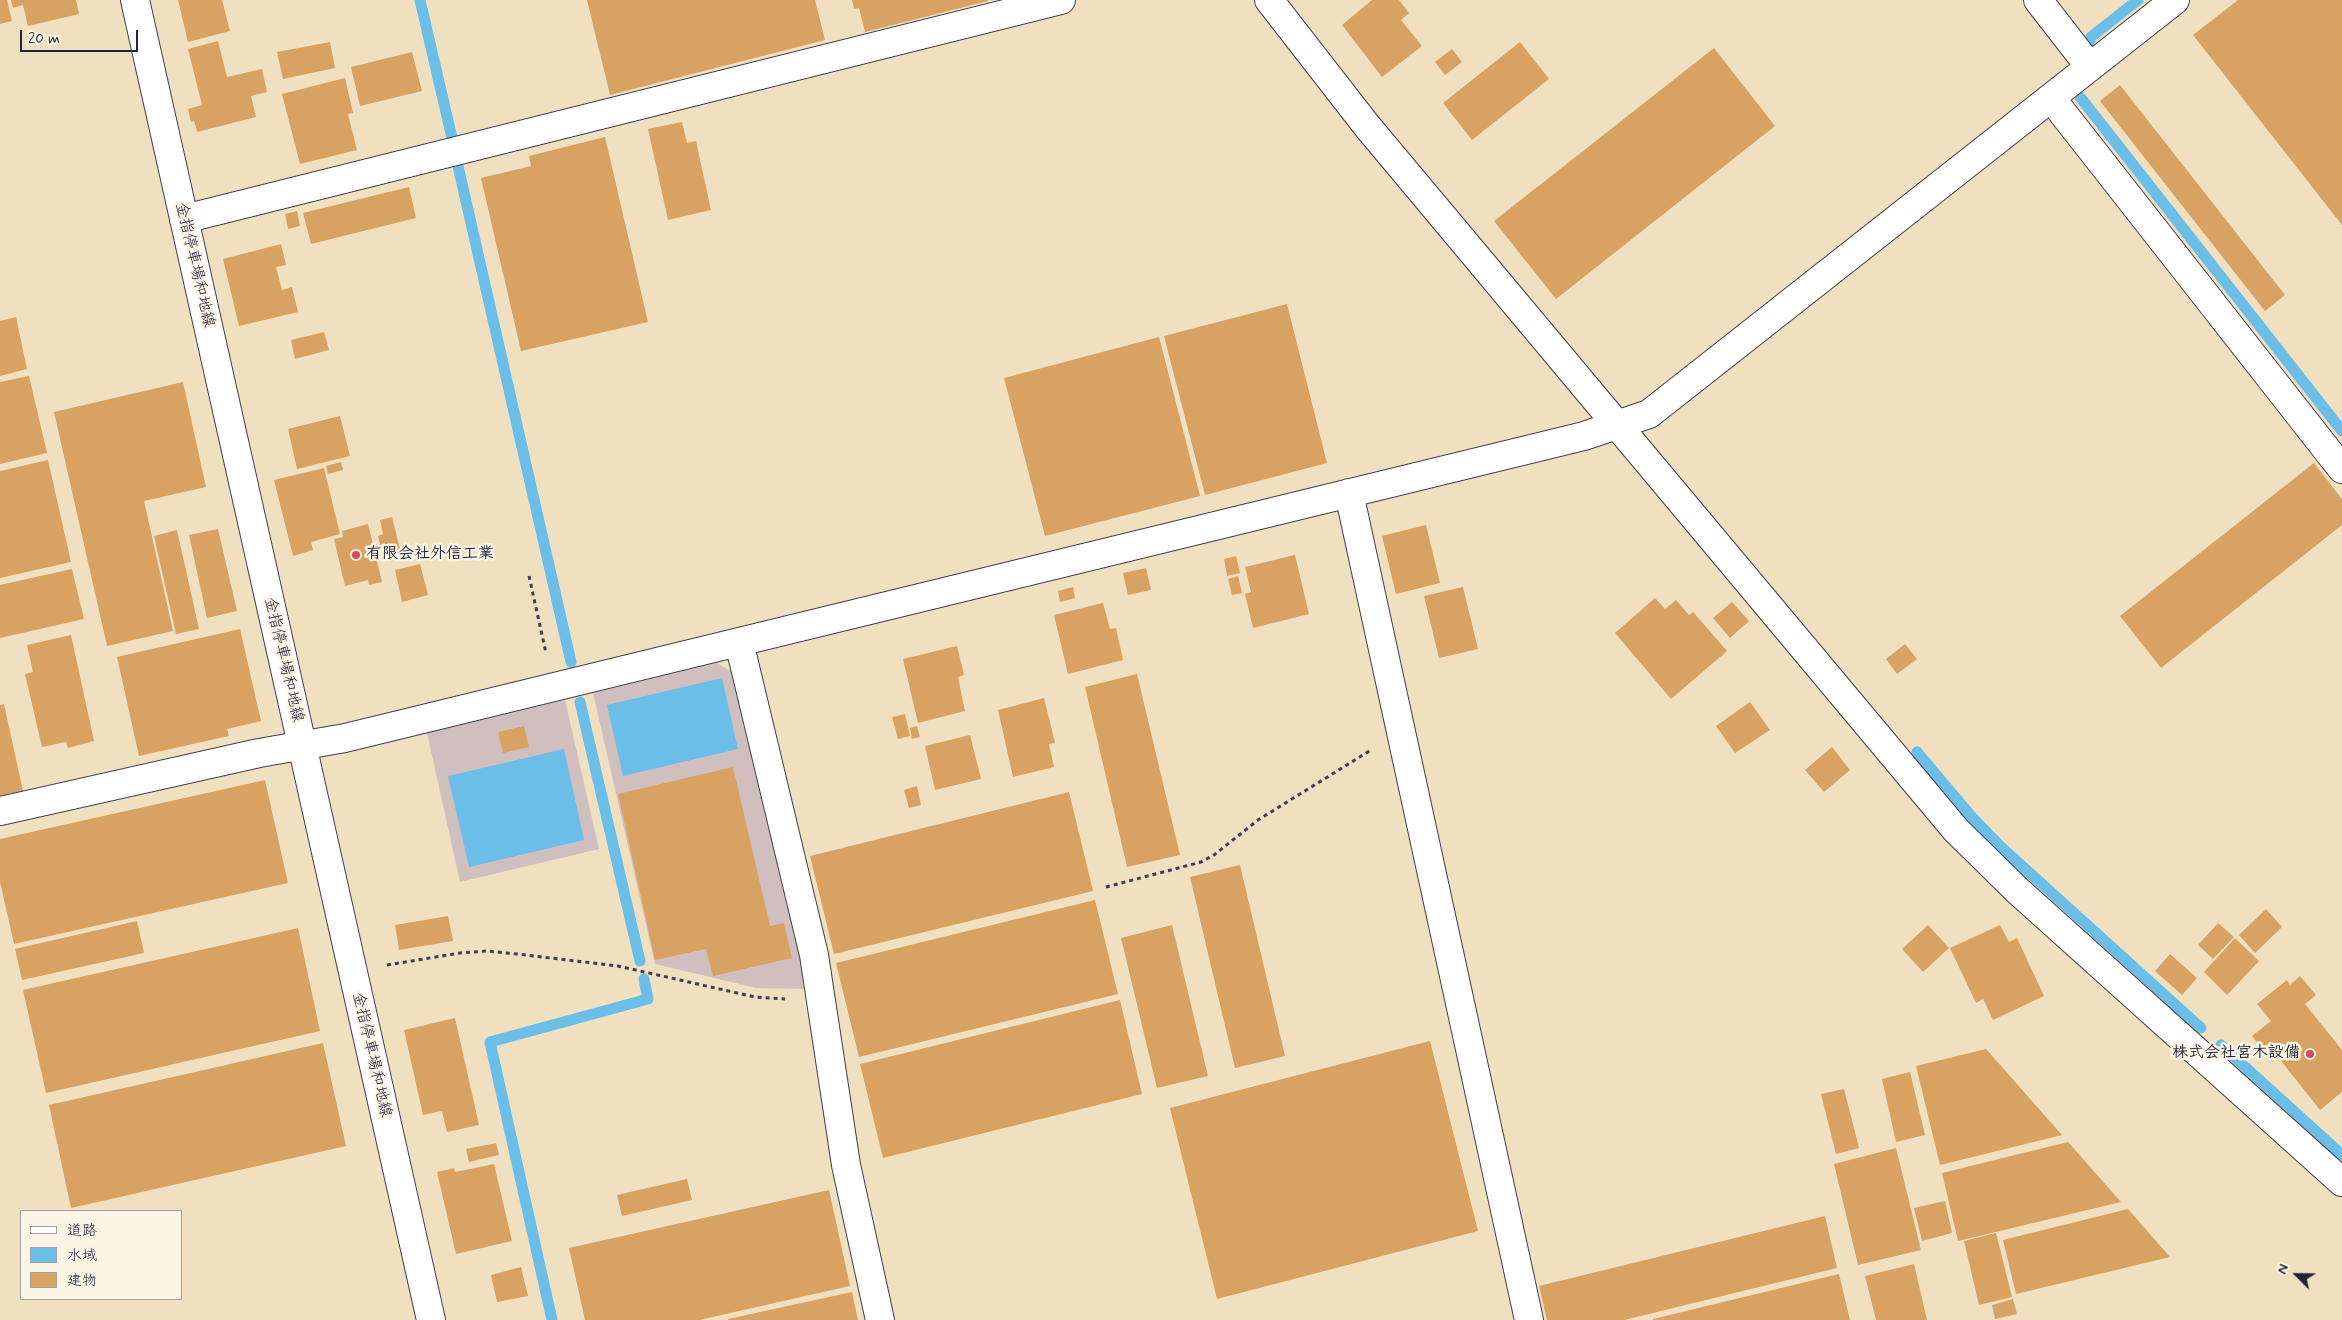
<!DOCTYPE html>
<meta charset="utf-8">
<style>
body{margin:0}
#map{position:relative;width:2342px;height:1320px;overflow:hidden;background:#f0e0c0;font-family:Mynerve,"Klee One",sans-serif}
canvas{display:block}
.legend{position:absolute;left:20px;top:1210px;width:162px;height:90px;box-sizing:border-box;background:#fcf5e5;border:1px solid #a5a1a1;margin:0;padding:6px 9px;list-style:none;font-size:15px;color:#22223b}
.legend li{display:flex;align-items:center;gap:10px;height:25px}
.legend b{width:25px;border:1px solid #a5a1a1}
.north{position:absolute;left:2272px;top:1250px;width:50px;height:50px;-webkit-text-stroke:4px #fcf5e5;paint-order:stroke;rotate:293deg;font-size:14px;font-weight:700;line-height:20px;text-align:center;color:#22223b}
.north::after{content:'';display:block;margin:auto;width:18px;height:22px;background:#22223b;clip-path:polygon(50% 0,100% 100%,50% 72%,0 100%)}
.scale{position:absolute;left:20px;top:30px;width:118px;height:22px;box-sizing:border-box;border:2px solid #22223b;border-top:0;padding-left:6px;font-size:15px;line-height:18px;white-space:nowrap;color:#22223b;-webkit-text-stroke:4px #fcf5e5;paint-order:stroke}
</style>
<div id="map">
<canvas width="2342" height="1320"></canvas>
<ul class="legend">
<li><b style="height:6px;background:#fff"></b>道路</li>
<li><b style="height:14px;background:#6bbee7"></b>水域</li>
<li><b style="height:14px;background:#d8a263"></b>建物</li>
</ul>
<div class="north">N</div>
<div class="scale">20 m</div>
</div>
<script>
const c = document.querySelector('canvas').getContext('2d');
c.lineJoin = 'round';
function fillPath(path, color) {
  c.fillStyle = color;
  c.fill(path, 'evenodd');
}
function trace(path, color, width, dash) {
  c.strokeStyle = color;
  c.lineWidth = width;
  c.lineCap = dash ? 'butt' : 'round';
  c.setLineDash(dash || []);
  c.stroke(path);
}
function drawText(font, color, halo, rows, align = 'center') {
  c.font = font + ' Mynerve,"Klee One",sans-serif';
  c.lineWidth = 5;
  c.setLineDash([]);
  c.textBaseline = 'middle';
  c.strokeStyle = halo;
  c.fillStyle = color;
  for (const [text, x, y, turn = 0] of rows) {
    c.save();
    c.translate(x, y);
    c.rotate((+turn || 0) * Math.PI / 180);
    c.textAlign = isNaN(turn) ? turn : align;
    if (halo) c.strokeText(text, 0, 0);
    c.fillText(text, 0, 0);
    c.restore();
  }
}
fillPath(new Path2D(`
 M717,663L731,671L800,958L804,989L756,988L655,964L593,693Z
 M565,700L599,849L460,882L427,733Z`), '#d1bfbf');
fillPath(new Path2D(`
 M722,678L738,749L623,776L607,705Z
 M564,749L584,840L469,867L448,776Z`), '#6bbee7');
trace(new Path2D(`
 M420,0L452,138
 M2090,41L2091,37L2138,0
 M2080,97L2342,431
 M458,166L571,662
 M580,702L640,961
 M1917,752L1971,816L2000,846L2201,1028
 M2221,1045L2342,1155
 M552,1320L490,1042L648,999L644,979`), '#6bbee7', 11);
fillPath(new Path2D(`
 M0,0H7L12,21L0,24Z
 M11,0H76L79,14L28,26L23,5L13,8Z
 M178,0H222L230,31L188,42Z
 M587,0H815L825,40L610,95Z
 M852,0H988V1L865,32L859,8L854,9Z
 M1372,0H1399L1409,13L1401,20L1422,46L1382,77L1342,25Z
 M2238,0H2342V225L2193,35Z
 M218,41L227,77L262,69L267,92L251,96L256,117L197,132L194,121L191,122L188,109L202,105L188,49Z
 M330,42L335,68L283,79L277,52Z
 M1520,42L1549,79L1472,140L1443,103Z
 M1714,48L1775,126L1556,299L1494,221Z
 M1452,49L1462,62L1445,75L1435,62Z
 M412,52L422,91L360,106L351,67Z
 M345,78L353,113L348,114L357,150L300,164L282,94Z
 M2120,85L2285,295L2265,311L2100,101Z
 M682,122L687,143L696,141L711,210L668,220L648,129Z
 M605,137L648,322L521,351L481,178L531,166L529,156Z
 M409,187L416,218L311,244L303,213Z
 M297,211L300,226L288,229L285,214Z
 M281,244L286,265L276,267L282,290L292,287L298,312L239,326L223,259Z
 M1287,304L1327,463L1205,495L1164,336Z
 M16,317L27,369L0,376V321Z
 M324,332L329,350L295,359L291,340Z
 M1159,337L1200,496L1045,536L1004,378Z
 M29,376L47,453L0,464V382Z
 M183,382L206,487L144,501L173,631L107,646L54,412Z
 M340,416L350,456L297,469L288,429Z
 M48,460L71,562L0,578V471Z
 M341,462L343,470L328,474L326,466Z
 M2314,463L2342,499V525L2161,668L2120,616Z
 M324,468L340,534L311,542L313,550L293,556L274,480Z
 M392,517L401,553L383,557L378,536L383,534L380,520Z
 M368,524L382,582L369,585L368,580L345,586L334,539L343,537L342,531Z
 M1426,525L1440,583L1396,594L1382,536Z
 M218,529L237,611L207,618L189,535Z
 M177,530L199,629L176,634L154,536Z
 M1295,555L1309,614L1253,628L1245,594L1251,592L1245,567Z
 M1236,556L1240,573L1227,576L1224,559Z
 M420,564L428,595L402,602L395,570Z
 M1146,568L1151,590L1128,595L1123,573Z
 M72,569L84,619L0,638V585Z
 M1238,576L1242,593L1232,595L1228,579Z
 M1073,587L1075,598L1060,602L1058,591Z
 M1463,587L1478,649L1439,658L1424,596Z
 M1655,598L1665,609L1676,600L1689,615L1693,612L1727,651L1671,699L1615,633Z
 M1732,602L1749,621L1730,638L1713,618Z
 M1103,603L1110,629L1116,628L1123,660L1068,674L1054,615Z
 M240,629L261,721L227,729L229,736L139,756L117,657Z
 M71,635L94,741L68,748L66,742L42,747L25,674L33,672L27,645Z
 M1905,644L1917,659L1897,674L1886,659Z
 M957,646L964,675L958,677L965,711L918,723L903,659Z
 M1137,674L1180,855L1127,867L1085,687Z
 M1044,698L1055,743L1049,744L1054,767L1013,777L998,710Z
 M1750,702L1770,730L1735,753L1716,726Z
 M4,704L23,791L0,796V705Z
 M905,714L910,736L898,739L892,717Z
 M524,726L529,747L503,753L498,732Z
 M917,726L920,737L912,739L910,728Z
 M970,735L981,779L935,790L925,746Z
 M1832,747L1850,770L1824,792L1805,770Z
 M733,767L770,926L784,923L792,958L713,976L706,949L655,960L618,794Z
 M265,780L288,883L14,944L0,882V839Z
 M917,786L921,805L909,808L904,790Z
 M1069,792L1093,891L834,954L810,856Z
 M1240,865L1285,1056L1235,1068L1190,877Z
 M1095,900L1118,994L859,1057L836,963Z
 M2266,909L2282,927L2255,953L2239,935Z
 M448,916L453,941L399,950L395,925Z
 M137,921L144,953L22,980L15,949Z
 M2218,923L2234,937L2213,959L2198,945Z
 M1172,925L1208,1076L1157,1088L1121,938Z
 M1928,925L1949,948L1923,972L1902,949Z
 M2000,925L2009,942L2017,938L2044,996L1993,1020L1983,999L1976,1003L1950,948Z
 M298,928L320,1031L46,1093L23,990Z
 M2235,938L2259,961L2227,995L2204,972Z
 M2170,954L2197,978L2182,995L2155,971Z
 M2300,976L2316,995L2305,1004L2342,1050V1092L2320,1110L2278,1057L2272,1062L2252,1036L2271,1021L2257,1004L2287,980L2290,985Z
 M1120,1000L1142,1094L883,1158L860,1064Z
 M455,1018L479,1125L447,1132L442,1111L423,1115L404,1030Z
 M1430,1041L1478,1231L1217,1299L1170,1108Z
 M323,1043L346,1146L71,1208L49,1105Z
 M1986,1049L2062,1135L1940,1165L1916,1066Z
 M1910,1072L1925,1135L1896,1142L1882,1079Z
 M1844,1089L1859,1148L1836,1154L1821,1094Z
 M2068,1142L2121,1202L1958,1241L1942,1173Z
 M496,1143L499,1155L469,1162L466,1149Z
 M1896,1148L1921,1250L1858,1265L1834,1164Z
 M494,1164L512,1241L456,1254L437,1172L454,1168L455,1172Z
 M687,1179L692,1200L622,1216L617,1195Z
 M829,1190L850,1286L699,1320H585L569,1248Z
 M1945,1201L1952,1233L1922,1241L1914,1208Z
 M2128,1209L2170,1257L2016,1294L2003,1240Z
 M1825,1216L1837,1268L1624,1320H1547L1539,1286Z
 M1996,1233L2012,1297L1979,1305L1964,1241Z
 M1914,1264L1927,1320H1876L1865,1276Z
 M521,1267L528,1296L497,1302L491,1275Z
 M1839,1274L1850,1320H1653V1319Z
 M852,1292L858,1320H728V1319Z
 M2013,1299L2017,1314L1995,1319L1992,1305Z`), '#d8a263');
const minor = new Path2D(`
 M1269,0L1367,126L1956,830L2017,890L2342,1182
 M2038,0L2090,67
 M2051,98L2342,469
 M184,219L1061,0
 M1349,493L1529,1320
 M739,642L814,955L846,1165L880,1320
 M0,811L259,753L345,738L1584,436L1649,414L2175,0`);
const major = new Path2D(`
 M135,0L431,1320`);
trace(minor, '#413e4f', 30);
trace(major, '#413e4f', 30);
trace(new Path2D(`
 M529,576L546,653
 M1106,887L1201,862L1214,855L1258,820L1371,750
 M387,965L460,953L487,951L517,954L618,966L755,997L785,999`), '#413e4f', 3, [4, 4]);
trace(minor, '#fff', 28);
trace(major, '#fff', 28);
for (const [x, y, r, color] of [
 [356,555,5,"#d1495b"],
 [2310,1054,5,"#d1495b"]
]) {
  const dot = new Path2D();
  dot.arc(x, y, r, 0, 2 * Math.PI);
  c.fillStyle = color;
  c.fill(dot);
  trace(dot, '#fcf5e5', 2);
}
drawText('16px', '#22223b', '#fcf5e5', [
 ["金指停車場和地線",194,265,77],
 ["金指停車場和地線",283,660,77],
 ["金指停車場和地線",371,1055,77]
]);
drawText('bold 16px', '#22223b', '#fcf5e5', [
 ["有限会社外信工業",366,555],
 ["株式会社宮木設備",2300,1054,"right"]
], 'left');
</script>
